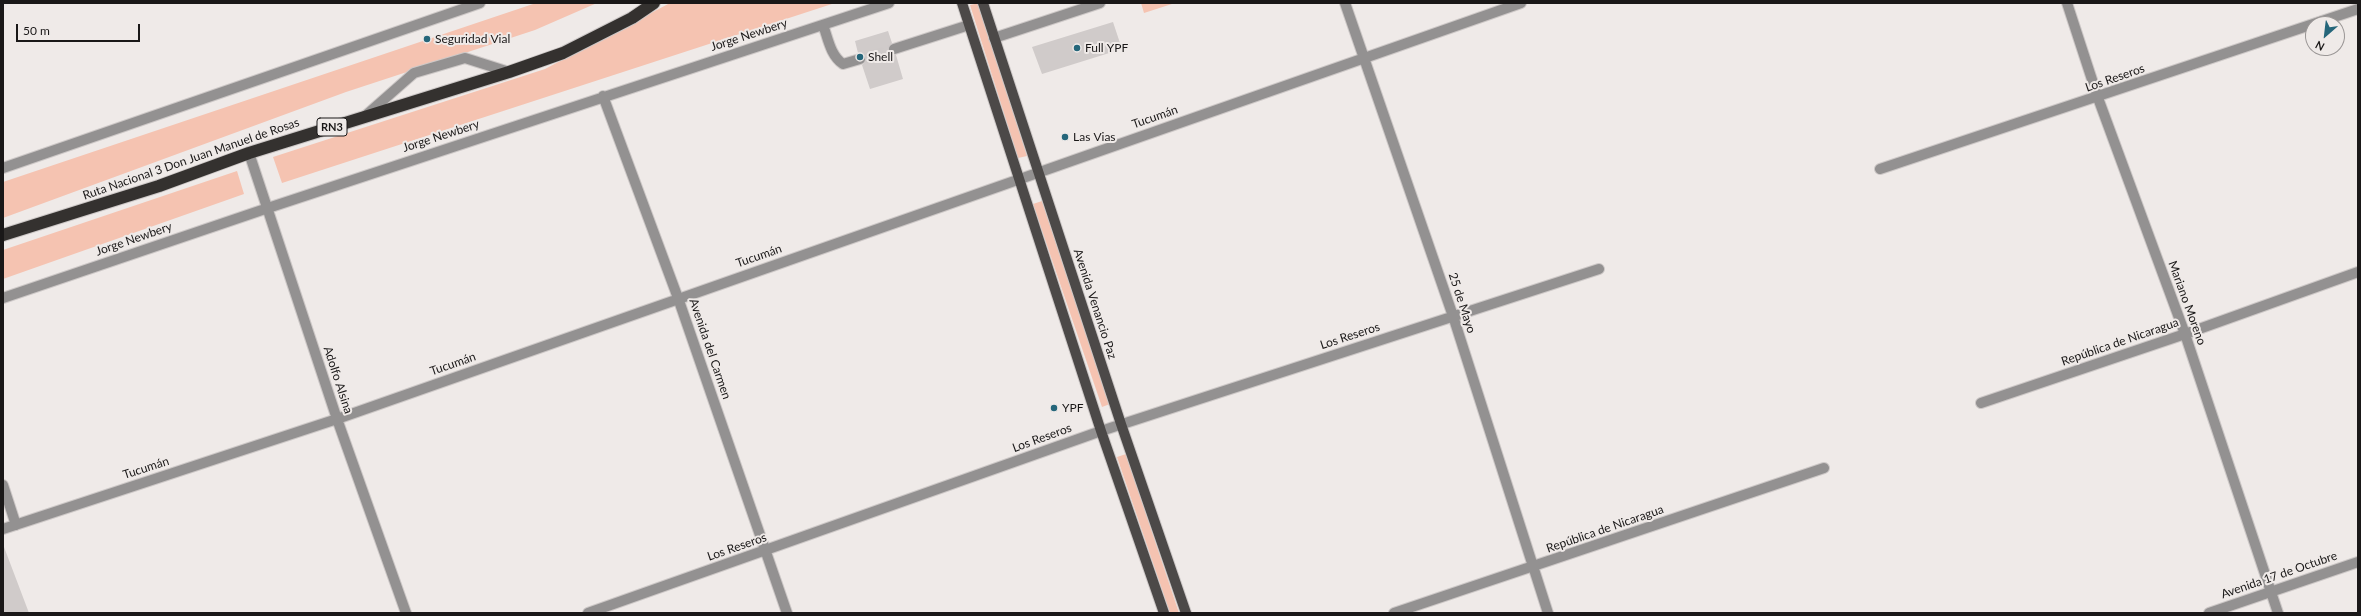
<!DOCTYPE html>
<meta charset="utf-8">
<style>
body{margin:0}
#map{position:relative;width:2361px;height:616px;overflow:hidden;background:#efeae8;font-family:Lato,sans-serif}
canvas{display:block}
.frame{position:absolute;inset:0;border:4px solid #1a1818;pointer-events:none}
.north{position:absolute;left:2305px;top:16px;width:40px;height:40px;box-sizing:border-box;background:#efeae8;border:1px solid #9a9695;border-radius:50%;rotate:208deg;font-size:11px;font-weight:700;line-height:16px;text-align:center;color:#1a1818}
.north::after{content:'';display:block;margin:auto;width:14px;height:18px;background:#25667a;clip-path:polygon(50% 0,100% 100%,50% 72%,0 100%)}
.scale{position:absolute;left:16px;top:24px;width:124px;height:18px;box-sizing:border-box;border:2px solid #1a1818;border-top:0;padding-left:5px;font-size:12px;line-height:14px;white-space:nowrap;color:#1a1818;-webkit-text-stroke:3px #efeae8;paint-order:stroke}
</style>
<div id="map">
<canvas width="2361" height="616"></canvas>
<div class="frame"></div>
<div class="north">N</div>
<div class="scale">50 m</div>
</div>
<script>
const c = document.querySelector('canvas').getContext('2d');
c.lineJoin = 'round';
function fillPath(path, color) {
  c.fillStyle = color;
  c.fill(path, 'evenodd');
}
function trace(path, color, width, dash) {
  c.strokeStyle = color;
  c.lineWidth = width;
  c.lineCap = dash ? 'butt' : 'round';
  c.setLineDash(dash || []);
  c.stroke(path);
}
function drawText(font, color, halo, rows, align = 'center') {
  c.font = font + ' Lato,sans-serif';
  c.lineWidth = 4;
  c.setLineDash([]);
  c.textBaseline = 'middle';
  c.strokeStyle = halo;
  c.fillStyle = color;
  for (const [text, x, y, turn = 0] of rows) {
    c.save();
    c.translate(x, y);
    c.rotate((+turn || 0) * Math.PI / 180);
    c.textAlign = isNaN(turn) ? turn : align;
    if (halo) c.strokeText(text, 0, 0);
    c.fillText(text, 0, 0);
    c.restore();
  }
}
fillPath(new Path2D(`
 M536,3H597L535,30L346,92L3,218V182Z
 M670,3H835L282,183L273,157L545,69Z
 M979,3L1027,156L1018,158L970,5Z
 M1141,3H1175L1144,13Z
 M237,171L244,194L3,279V250Z
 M1042,201L1110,404L1102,407L1033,204Z
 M1126,454L1179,613H1170L1117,457Z`), '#f5c3b1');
fillPath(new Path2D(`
 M1113,22L1122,49L1042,74L1032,47Z
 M888,31L892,43L888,51L890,54L896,55L903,79L870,89L862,65L866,61V57L858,53L855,41Z
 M3,547H4L29,613H3Z`), '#d0cbca');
trace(new Path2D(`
 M860,59L894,49`), '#cfcac9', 10, [10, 5]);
const minor = new Path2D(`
 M1345,3L1453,316L1548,613
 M2067,3L2098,98L2185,334L2278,613
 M823,25C828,38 830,55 843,64L860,59
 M994,38L1100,3
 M894,49L969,25
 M603,96L678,298L787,613
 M364,117L414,73L465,58L509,72
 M249,153L337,419L406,613
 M3,168L480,3
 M1880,169L2358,9
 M3,298L268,208L889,3
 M1981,403L2185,334L2358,272
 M3,485L16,525
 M3,529L337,419L1521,3
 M588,613L1101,431L1599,269
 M1394,613L1824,468
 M2209,613L2358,562`);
const major = new Path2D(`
 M962,3L1101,431L1164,613
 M983,3L1121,424L1186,613`);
const highway = new Path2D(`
 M3,235L159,186L249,153L509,72L563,53L632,18L654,3`);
trace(minor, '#cdc8c7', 12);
trace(major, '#cdc8c7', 12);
trace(highway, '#cdc8c7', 14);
trace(minor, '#939191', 10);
trace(major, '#4c4948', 10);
trace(highway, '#34312f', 12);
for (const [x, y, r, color] of [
 [427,39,4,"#25667a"],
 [1077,48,4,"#25667a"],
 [860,57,4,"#25667a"],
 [1065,137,4,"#25667a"],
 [1054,408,4,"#25667a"]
]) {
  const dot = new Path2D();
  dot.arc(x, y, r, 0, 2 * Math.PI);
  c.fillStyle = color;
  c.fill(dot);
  trace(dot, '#efeae8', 1.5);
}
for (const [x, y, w] of [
 [332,127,30]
]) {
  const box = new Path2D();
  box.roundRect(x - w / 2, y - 9, w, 18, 3);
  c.fillStyle = '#efeae8';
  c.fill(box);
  trace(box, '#1a1818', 1);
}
drawText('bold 11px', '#1a1818', null, [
 ["RN3",332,127]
]);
drawText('12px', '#1a1818', '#efeae8', [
 ["Jorge Newbery",749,35,-18],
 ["Los Reseros",2115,78,-19],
 ["Tucumán",1155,117,-19],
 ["Jorge Newbery",441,136,-18],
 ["Ruta Nacional 3 Don Juan Manuel de Rosas",191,159,-19],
 ["Jorge Newbery",134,239,-19],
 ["Tucumán",759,256,-19],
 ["25 de Mayo",1462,303,72],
 ["Mariano Moreno",2187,303,70],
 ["Avenida Venancio Paz",1095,304,72],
 ["Los Reseros",1350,336,-18],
 ["República de Nicaragua",2120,342,-19],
 ["Avenida del Carmen",710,349,71],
 ["Tucumán",453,364,-19],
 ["Adolfo Alsina",338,380,72],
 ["Los Reseros",1042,438,-20],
 ["Tucumán",146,468,-18],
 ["República de Nicaragua",1605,529,-19],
 ["Los Reseros",737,547,-19],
 ["Avenida 17 de Octubre",2279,575,-19]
]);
drawText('12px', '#1a1818', '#efeae8', [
 ["Seguridad Vial",435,39],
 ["Full YPF",1085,48],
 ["Shell",868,57],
 ["Las Vias",1073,137],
 ["YPF",1062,408]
], 'left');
</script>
